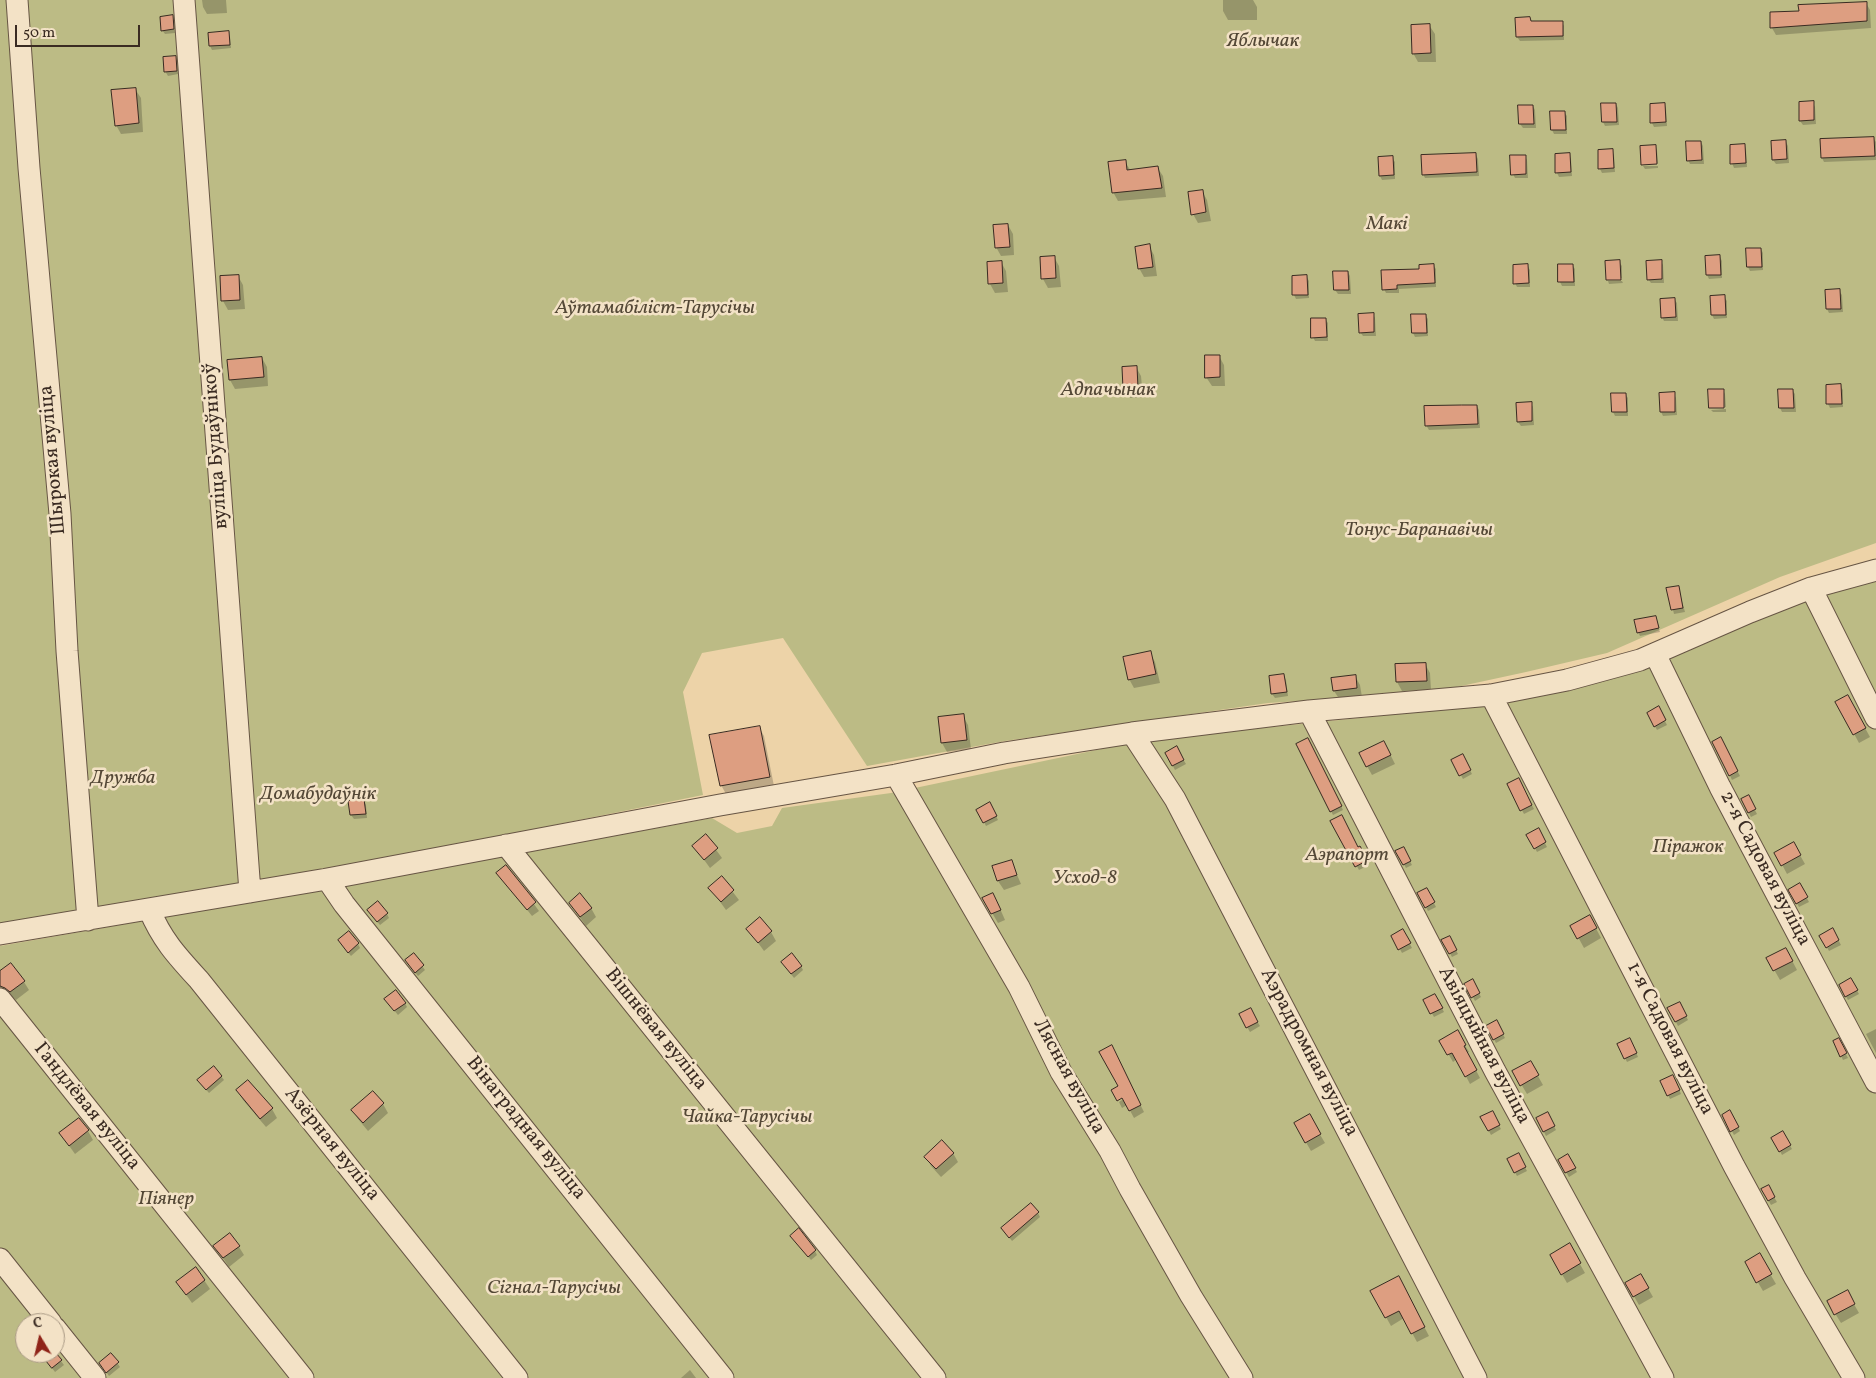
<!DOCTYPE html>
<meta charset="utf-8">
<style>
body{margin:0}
#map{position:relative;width:1876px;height:1378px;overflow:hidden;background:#edd3a8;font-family:Vollkorn,serif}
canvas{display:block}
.north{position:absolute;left:15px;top:1313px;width:50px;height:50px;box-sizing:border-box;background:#f3e2c6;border:1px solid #a99984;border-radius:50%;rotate:351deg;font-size:14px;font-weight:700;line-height:20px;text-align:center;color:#3a2b22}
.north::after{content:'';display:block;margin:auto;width:18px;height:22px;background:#8f2418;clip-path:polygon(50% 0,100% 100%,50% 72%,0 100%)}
.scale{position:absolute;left:15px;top:25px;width:125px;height:22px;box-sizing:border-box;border:2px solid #3a2b22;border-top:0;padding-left:6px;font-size:15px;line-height:18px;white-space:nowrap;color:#3a2b22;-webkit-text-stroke:4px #f3e2c6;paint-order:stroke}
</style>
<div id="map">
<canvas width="1876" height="1378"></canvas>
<div class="north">С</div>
<div class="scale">50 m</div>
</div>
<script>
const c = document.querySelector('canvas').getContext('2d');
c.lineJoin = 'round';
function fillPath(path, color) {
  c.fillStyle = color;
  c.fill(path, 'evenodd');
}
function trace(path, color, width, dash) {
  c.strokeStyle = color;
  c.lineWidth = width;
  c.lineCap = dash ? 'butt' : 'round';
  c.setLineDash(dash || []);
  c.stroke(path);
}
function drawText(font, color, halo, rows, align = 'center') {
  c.font = font + ' Vollkorn,serif';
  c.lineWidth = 5;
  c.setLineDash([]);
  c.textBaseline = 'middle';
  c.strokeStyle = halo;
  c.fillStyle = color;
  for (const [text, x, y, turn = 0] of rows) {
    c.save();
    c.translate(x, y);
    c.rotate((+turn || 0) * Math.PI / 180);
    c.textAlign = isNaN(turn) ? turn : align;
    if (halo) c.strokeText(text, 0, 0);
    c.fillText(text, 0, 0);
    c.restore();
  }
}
fillPath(new Path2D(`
 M0,0H1876V543L1780,577L1607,653L1526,672L1429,693L1268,703L1005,741L867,766L783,638L702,653L683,692L703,795L396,857L0,925Z
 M1876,579V1378H0V946L342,886L712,818L737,833L772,826L782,808L891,793L1144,740L1408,713L1514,697L1806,597ZM25,1323H55V1353H25Z`), '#bcbb85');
fillPath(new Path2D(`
 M202,0H226L227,13L207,14L203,7Z
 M1223,0H1253L1257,7V20H1228L1223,11Z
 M1866,3L1870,10L1871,28L1776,35L1772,28Z
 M172,17L174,21L175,33L165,34L162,30Z
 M1530,19L1532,22H1562L1564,26V40L1520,41L1517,37Z
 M1429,25L1435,34L1436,62H1418L1413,53Z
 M228,33L230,37L231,48L212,50L210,46Z
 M175,57L177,61L178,74L168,76L165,71Z
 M135,89L141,98L143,132L121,134L116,125Z
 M1813,103L1815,107L1816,124L1803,125L1800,121Z
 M1602,104H1616L1618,108L1619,125L1605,126L1603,122Z
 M1664,104L1666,108L1667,126L1654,127L1652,123Z
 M1533,106L1535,110L1536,128H1523L1520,124V107Z
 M1564,112L1567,116V134H1554L1552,130L1551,113Z
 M1873,138L1876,142V160L1824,162L1822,158Z
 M1701,142L1703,146L1704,164H1690L1688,160Z
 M1786,142L1788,146L1789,163L1776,164L1773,160Z
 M1744,145L1746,149L1747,167L1734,168L1732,163Z
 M1655,146L1657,150L1658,163L1643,165L1642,147Z
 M1612,151L1614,155L1615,172L1602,173L1600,169Z
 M1476,155L1478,159L1479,176L1425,178L1423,174Z
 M1569,155L1571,159L1572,176L1559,177L1557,173Z
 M1525,156L1527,160L1528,178H1515L1513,174Z
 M1392,158L1395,162V179L1382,180L1380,176Z
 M1125,162L1131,171L1157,167L1163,176L1166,197L1118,201L1113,192Z
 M1643,166H1658V168L1645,169Z
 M1202,191L1207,200L1211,221L1198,223L1193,214Z
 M1008,225L1013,234L1014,255L1001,256L996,247Z
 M1149,246L1154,255L1157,276L1144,277L1139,268Z
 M1761,249L1763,253V270L1750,271L1748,267Z
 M1054,257L1059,266L1061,287L1048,288L1043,279L1041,258Z
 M1720,257L1722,261V278L1709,279L1707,275Z
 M1661,261L1663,265L1664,283H1651L1648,279Z
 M1001,262L1006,271L1008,292L995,293L990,284L988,263Z
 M1606,262H1619L1622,266V278L1607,280Z
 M1433,265L1436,269V287L1399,289V293H1386L1384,289Z
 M1527,265L1530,270V287H1517L1515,283Z
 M1572,265L1575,269V286H1562L1560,282Z
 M1348,272L1350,276L1351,294H1338L1335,290Z
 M238,276L243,285L245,309L228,310L223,301Z
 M1306,276L1309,281V298L1296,299L1294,295Z
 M1608,281H1622L1623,283L1609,284Z
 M1839,291L1842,295L1843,312L1829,313L1827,309Z
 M1724,297L1727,301V318L1714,319L1712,315Z
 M1674,299L1677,303L1678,321H1664L1662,317Z
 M1373,314L1375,318L1376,336H1363L1360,332Z
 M1425,315L1428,319V336L1415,337L1413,333Z
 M1325,319L1328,323V341H1315L1313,337Z
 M1219,356L1224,365L1225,386H1212L1206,377Z
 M262,358L267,367L268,386L235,389L230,380L228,361Z
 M1136,367L1141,376L1143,397L1130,398L1125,389Z
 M1840,386L1843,390V407L1830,408L1828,404Z
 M1723,390L1725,394L1726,407L1711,408L1710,391Z
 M1792,390L1795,394L1796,412H1782L1780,408L1779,391Z
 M1625,394L1628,398V416H1615L1613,412Z
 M1674,394L1676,398L1677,415L1663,416L1661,412Z
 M1531,403L1533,407L1534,425L1521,426L1518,422Z
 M1477,406L1479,410L1480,428L1429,430L1426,425Z
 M1726,409V412H1713L1711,410Z
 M1678,587L1685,612L1674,614L1668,589Z
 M1655,617L1660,632L1640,636L1638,632Z
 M1150,653L1155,662L1160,683L1134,688L1129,679Z
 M1425,664L1430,673L1431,690L1402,691L1397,682L1396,665Z
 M1284,676L1286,680L1288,696L1275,698L1272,694Z
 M1355,676L1360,685L1362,697L1340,700L1334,691L1333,679Z
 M1848,697L1870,737L1859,743L1837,702Z
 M1658,708L1667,725L1657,730L1648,713Z
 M963,716L968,725L971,749L947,752L942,743Z
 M759,727L764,736L774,786L726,794L721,785Z
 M1721,739L1740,776L1732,780L1714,742Z
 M1310,743L1343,810L1333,815L1331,811Z
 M1176,748L1186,764L1175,770L1166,753Z
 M1389,752L1395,764L1372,775L1367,766Z
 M1463,756L1472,774L1463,779L1453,761Z
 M1518,780L1534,809L1524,814L1509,785Z
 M1748,797L1757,814L1751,817L1742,800Z
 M364,801L366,805L367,818L354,819L351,815Z
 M990,804L998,820L986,826L978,810Z
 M1332,821L1358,849L1360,848L1369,865L1359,870Z
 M1538,830L1547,847L1537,852L1528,835Z
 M706,836L722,858L710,868L694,846Z
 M1793,843L1805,864L1787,874L1776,853Z
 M1403,848L1412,865L1406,868L1397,852Z
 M1011,861L1021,884L1004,890L998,881L994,867Z
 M506,866L539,911L532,916L498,873Z
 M722,878L739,900L726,910L710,888Z
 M1800,885L1809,902L1799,907L1790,890Z
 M1427,890L1436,907L1428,911L1419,894Z
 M984,899L998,904L1005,920L998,923Z
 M570,903L591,908L596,917L586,926Z
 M371,914H387L389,918L380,925Z
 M1590,917L1601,938L1584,948L1572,926Z
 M748,929L771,932L776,941L764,951Z
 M1833,930L1841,945L1829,951L1821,936Z
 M1403,931L1412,948L1402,953L1393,936Z
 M1449,937L1458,954L1452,957L1443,941Z
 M358,944L360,948L351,956L342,945Z
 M1786,949L1797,970L1780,980L1768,959Z
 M414,955L425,970L418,976L409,965Z
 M785,966H801L803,970L794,978Z
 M0,973L24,982L29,990L16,1000L11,996H7L0,987Z
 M1851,980L1859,994L1848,1000L1840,985Z
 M1472,981L1481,997L1475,1001L1466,984Z
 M1435,995L1444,1012L1434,1017L1425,1001Z
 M388,1003H405L407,1007L398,1015Z
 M1679,1003L1688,1020L1678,1026L1669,1009Z
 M1250,1010L1260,1026L1250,1032L1240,1015Z
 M1496,1022L1505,1038L1496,1043L1487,1026Z
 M1876,1029V1053L1866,1034Z
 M1457,1032L1469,1052L1467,1053L1480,1078L1470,1084L1457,1059L1453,1062L1441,1041Z
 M1838,1040L1848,1058L1843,1060L1841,1056Z
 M1632,1043L1638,1057L1627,1062L1625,1058Z
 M1115,1054L1144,1112L1134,1118L1127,1105L1122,1108L1119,1102L1128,1096L1119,1087Z
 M1530,1062L1543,1085L1527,1094L1514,1072Z
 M221,1076L224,1080L209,1093L201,1084Z
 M1675,1080L1681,1094L1670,1099L1668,1095Z
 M238,1091L272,1109L277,1118L266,1127L243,1100Z
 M372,1093L383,1104L388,1113L368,1131L358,1119L353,1111Z
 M1729,1112L1740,1131L1734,1135L1723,1115Z
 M1492,1113L1501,1129L1491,1135L1482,1118Z
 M1547,1113L1556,1130L1546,1136L1537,1119Z
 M1309,1116L1325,1143L1311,1151L1295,1123Z
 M88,1131L93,1140L75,1154L60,1133Z
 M1783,1133L1792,1149L1782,1155L1773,1138Z
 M953,1153L958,1162L941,1177L931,1166L926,1157Z
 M1518,1154L1527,1171L1517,1176L1508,1160Z
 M1568,1156L1577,1172L1569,1177L1559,1160Z
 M1768,1187L1777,1202L1771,1205L1763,1190Z
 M1038,1213L1040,1217L1012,1241L1005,1232Z
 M794,1240L815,1251L817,1255L811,1260Z
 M1569,1245L1585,1273L1567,1283L1551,1255Z
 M215,1246L239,1247L244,1255L229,1267Z
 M1759,1255L1776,1284L1763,1291L1746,1262Z
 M1641,1276L1653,1297L1639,1305L1627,1284Z
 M204,1280L210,1289L192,1303L177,1282Z
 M1403,1286L1429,1336L1417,1342L1404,1318L1391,1326L1372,1292Z
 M1847,1292L1859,1313L1841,1323L1828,1302Z
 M48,1353H55L64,1365L55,1372L46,1360Z
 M111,1354L120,1367L109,1376L103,1367Z
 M690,1370L696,1378H681Z`), '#0003');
const building = new Path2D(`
 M1867,2V21L1770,28V12L1799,11L1798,5Z
 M173,15L174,29L161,31L160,17Z
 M1530,17L1531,21H1563V36L1516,37L1515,18Z
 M1430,24L1431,53L1412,54L1411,25Z
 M229,31L230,45L209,46L208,33Z
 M176,56L177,71L164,72L163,57Z
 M136,88L139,123L115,126L111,90Z
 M1814,101V120L1799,121V102Z
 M1601,103H1616L1617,122H1602Z
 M1665,103L1666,122L1650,123V104Z
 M1518,105H1533L1534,124H1519Z
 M1550,111H1565L1566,130H1551Z
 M1874,137L1875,156L1821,158L1820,139Z
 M1786,140L1787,159L1772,160L1771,141Z
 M1686,141H1701L1702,160L1687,161Z
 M1745,144L1746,163L1730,164V145Z
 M1656,145L1657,164L1641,165L1640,146Z
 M1613,149L1614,168L1598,169V150Z
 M1476,153L1477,172L1422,175L1421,155Z
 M1570,153L1571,172L1555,173V154Z
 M1510,155H1526V174L1511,175Z
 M1393,156L1394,175L1379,176L1378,157Z
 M1126,160L1127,170L1158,166L1162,188L1112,193L1108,162Z
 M1203,190L1206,212L1191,215L1188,192Z
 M1008,224L1010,247L995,248L993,225Z
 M1150,244L1153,267L1138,269L1135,247Z
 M1746,248H1761L1762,267H1747Z
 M1720,255L1721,275H1706L1705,256Z
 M1055,256L1056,278L1041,279L1040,257Z
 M1620,260L1621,280H1606L1605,261Z
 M1662,260V279L1647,280L1646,261Z
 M1002,261L1003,283L988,284L987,262Z
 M1434,264L1435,283L1397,285V289L1382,290L1381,270L1419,269V265Z
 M1528,264L1529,283L1513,284V265Z
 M1558,264H1573L1574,282H1558Z
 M1333,271H1348L1349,290H1334Z
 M239,275L240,300L221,301L220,276Z
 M1307,275L1308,295H1292V276Z
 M1840,289L1841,309H1826L1825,290Z
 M1725,295L1726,315H1711L1710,296Z
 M1675,298L1676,317L1661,318L1660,299Z
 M1374,313V332L1359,333L1358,314Z
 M1411,314H1426L1427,333H1412Z
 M1311,318H1326L1327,337L1311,338Z
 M1205,355H1220V377L1205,378Z
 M262,357L264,377L229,380L227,360Z
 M1137,366L1138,388L1123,389L1122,367Z
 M1841,384L1842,404H1826V385Z
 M1708,389H1724V408H1709Z
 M1778,389H1793L1794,408H1779Z
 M1675,392V412H1660L1659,393Z
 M1611,393H1626L1627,412H1612Z
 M1532,402V421L1517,422L1516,403Z
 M1462,405H1477L1478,424L1425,426L1424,406Z
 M1679,586L1683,608L1671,610L1666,588Z
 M1656,616L1659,628L1637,633L1634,620Z
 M1151,651L1156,674L1128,680L1123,657Z
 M1426,663L1427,681L1396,682L1395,664Z
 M1284,674L1287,692L1271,694L1269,676Z
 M1356,675L1357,688L1333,691L1331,678Z
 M1848,695L1866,728L1853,735L1835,702Z
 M1659,706L1666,720L1654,727L1647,713Z
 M964,714L967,740L941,743L938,717Z
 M760,726L770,777L720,786L709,735Z
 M1721,737L1738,771L1729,776L1712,742Z
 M1308,738L1342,806L1330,812L1296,744Z
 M1384,741L1391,755L1366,767L1359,753Z
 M1177,746L1184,760L1172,766L1165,753Z
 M1463,754L1471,770L1459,776L1451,760Z
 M1519,778L1532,805L1520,811L1507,784Z
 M1749,795L1756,809L1748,813L1741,799Z
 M364,799L366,814L350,815L348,801Z
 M990,802L997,816L983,823L976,810Z
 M1342,815L1358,847L1360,846L1368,860L1355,867L1330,821Z
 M1539,828L1546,842L1534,849L1526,835Z
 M706,834L718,848L704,860L692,846Z
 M1794,842L1801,855L1781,866L1774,853Z
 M1404,847L1411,861L1403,865L1395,851Z
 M1012,860L1017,875L997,881L992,866Z
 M506,865L536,902L527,910L496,873Z
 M722,876L734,890L721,902L708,888Z
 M1800,883L1808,897L1796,904L1788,890Z
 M1427,888L1435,902L1425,908L1417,893Z
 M580,893L592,908L580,917L569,903Z
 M993,893L1001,910L991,914L982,898Z
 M378,901L388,913L377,922L367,910Z
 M1590,915L1597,928L1577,939L1570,926Z
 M760,917L772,931L758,943L746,929Z
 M1833,928L1839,940L1826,948L1819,936Z
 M1403,929L1411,943L1398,950L1391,936Z
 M349,931L359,943L348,953L338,940Z
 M1450,936L1457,950L1449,954L1441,940Z
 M1786,948L1793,961L1773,971L1766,958Z
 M414,953L424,965L415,973L405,960Z
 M792,953L802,966L791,974L781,962Z
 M11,963L25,981L10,992L5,988L0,986V971Z
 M1851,978L1858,990L1845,997L1839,985Z
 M1473,979L1480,993L1471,998L1464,984Z
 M396,990L406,1003L394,1011L384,999Z
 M1435,994L1443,1008L1430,1014L1423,1000Z
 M1680,1002L1687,1016L1675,1022L1667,1008Z
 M1251,1008L1258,1022L1246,1028L1239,1014Z
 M1497,1020L1504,1034L1493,1040L1486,1026Z
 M1458,1030L1466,1045L1464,1046L1477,1070L1465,1077L1452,1053L1447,1055L1439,1041Z
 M1630,1038L1637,1053L1624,1059L1617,1044Z
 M1839,1038L1847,1053L1840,1057L1833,1041Z
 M1112,1045L1141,1105L1129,1111L1122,1098L1117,1101L1111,1090L1118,1086L1099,1052Z
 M1531,1061L1539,1075L1520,1086L1512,1071Z
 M214,1066L222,1076L206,1090L197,1080Z
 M1673,1075L1680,1090L1667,1096L1660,1081Z
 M248,1080L273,1108L260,1119L236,1090Z
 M373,1091L384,1103L363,1123L351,1110Z
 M1730,1110L1739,1127L1730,1132L1722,1115Z
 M1493,1111L1500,1125L1488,1131L1480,1117Z
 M1548,1112L1555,1126L1543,1132L1536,1118Z
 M1310,1114L1321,1134L1305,1143L1294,1123Z
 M79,1118L89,1130L69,1146L59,1133Z
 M1783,1131L1791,1145L1779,1152L1771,1138Z
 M942,1140L954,1153L936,1169L924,1157Z
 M1519,1153L1526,1167L1514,1173L1507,1159Z
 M1568,1154L1576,1168L1565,1173L1558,1160Z
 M1769,1185L1775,1197L1768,1201L1761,1189Z
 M1031,1203L1039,1212L1009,1238L1001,1228Z
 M799,1228L816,1250L808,1257L790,1236Z
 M230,1233L240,1246L223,1258L213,1246Z
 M1570,1243L1581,1263L1561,1275L1550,1255Z
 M1760,1253L1772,1274L1756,1283L1745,1262Z
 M196,1267L205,1280L186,1295L176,1282Z
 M1641,1274L1649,1288L1633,1297L1625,1283Z
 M1399,1276L1425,1327L1411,1334L1399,1311L1385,1318L1370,1291Z
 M1848,1290L1855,1304L1834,1315L1827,1301Z
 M40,1353H56L62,1360L52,1368Z
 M111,1353L119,1362L106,1373L99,1363Z`);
fillPath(building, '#dd9e81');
trace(building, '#3a2b22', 1);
const minor = new Path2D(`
 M17,0L29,168L60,514L67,651L88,920
 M184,0L250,892
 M1811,588L1876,718
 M1655,654L1720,787L1876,1082
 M1491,695L1734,1166L1795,1278L1854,1378
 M1309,711L1495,1071L1663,1378
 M1132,733L1175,799L1476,1378
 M896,775L1019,987L1061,1072L1110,1151L1130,1189L1191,1296L1242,1378
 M506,845L935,1378
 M327,879L344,904L723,1378
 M149,909C162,940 177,956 199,980L517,1378
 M0,934L327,879L720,805L896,775L1004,753L1132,733L1309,711L1491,695L1567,680L1640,660L1750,612L1811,588L1876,570
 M0,999L303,1378
 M0,1259L51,1323
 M55,1328L95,1378`);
trace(minor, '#675544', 23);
trace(minor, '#f3e2c6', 21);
drawText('italic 20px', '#544836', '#f3e2c6', [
 ["Яблычак",1263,42],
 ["Макі",1387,225],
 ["Аўтамабіліст-Тарусічы",655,309],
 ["Адпачынак",1108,391],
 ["Тонус-Баранавічы",1419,531],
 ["Дружба",123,779],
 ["Домабудаўнік",318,795],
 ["Піражок",1688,848],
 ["Аэрапорт",1347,856],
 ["Усход-8",1085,879],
 ["Чайка-Тарусічы",747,1118],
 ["Піянер",166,1200],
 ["Сігнал-Тарусічы",554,1289]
]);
drawText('20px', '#3a2b22', '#f3e2c6', [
 ["вуліца Будаўнікоў",217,446,-94],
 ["Шырокая вуліца",54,460,-95],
 ["2-я Садовая вуліца",1764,869,62],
 ["Вішнёвая вуліца",655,1030,51],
 ["1-я Садовая вуліца",1669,1039,63],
 ["Авіяцыйная вуліца",1483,1046,62],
 ["Аэрадромная вуліца",1308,1053,62],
 ["Лясная вуліца",1068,1077,61],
 ["Гандлёвая вуліца",86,1107,51],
 ["Вінаградная вуліца",525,1129,51],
 ["Азёрная вуліца",331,1145,51]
]);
</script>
